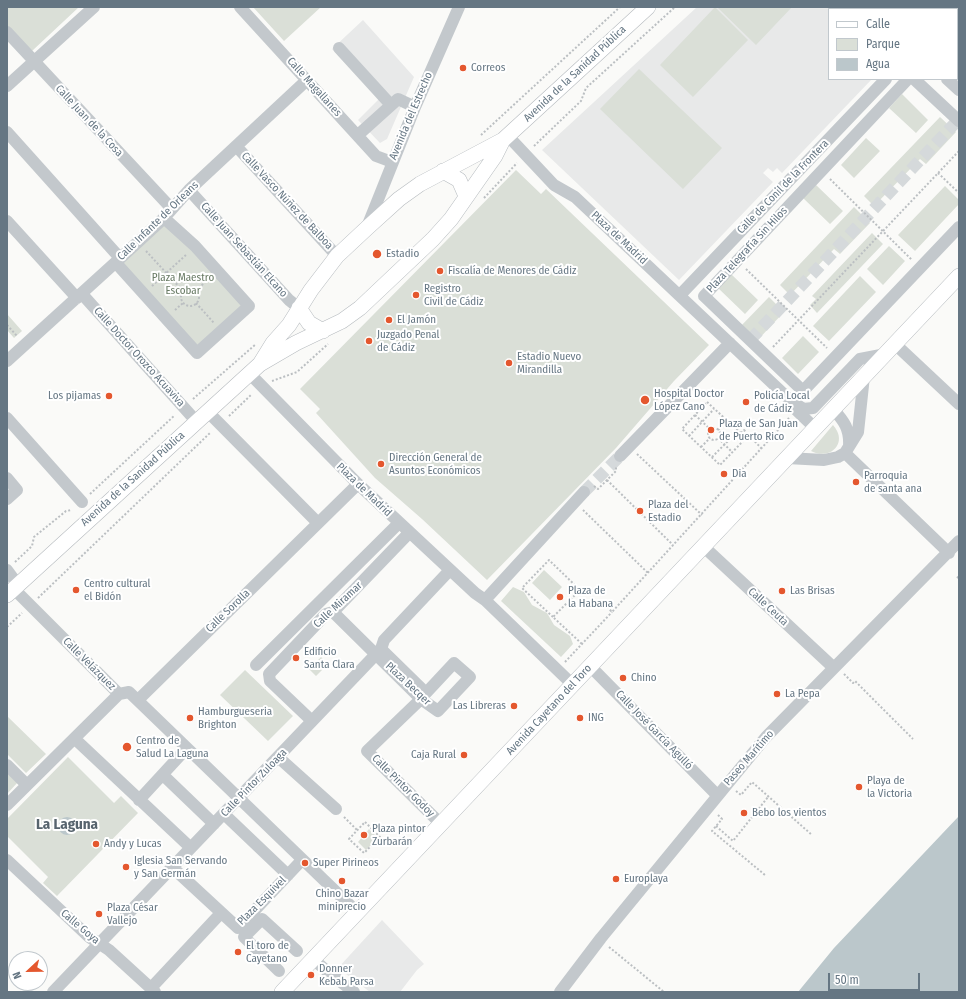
<!DOCTYPE html>
<meta charset="utf-8">
<style>
body{margin:0}
#map{position:relative;width:966px;height:999px;overflow:hidden;background:#fafaf8;font-family:"Fira Sans Condensed",sans-serif}
canvas{display:block}
.frame{position:absolute;inset:0;border:8px solid #657683;pointer-events:none}
.legend{position:absolute;left:828px;top:8px;width:130px;height:72px;box-sizing:border-box;background:#fff;border:1px solid #c1c8cd;margin:0;padding:5px 7px;list-style:none;font-size:12px;color:#657683}
.legend li{display:flex;align-items:center;gap:8px;height:20px}
.legend b{width:20px;border:1px solid #c1c8cd}
.north{position:absolute;left:8px;top:951px;width:40px;height:40px;box-sizing:border-box;background:#fff;border:1px solid #c1c8cd;border-radius:50%;rotate:248deg;font-size:11px;font-weight:700;line-height:16px;text-align:center;color:#657683}
.north::after{content:'';display:block;margin:auto;width:14px;height:18px;background:#e4572e;clip-path:polygon(50% 0,100% 100%,50% 72%,0 100%)}
.scale{position:absolute;left:828px;top:973px;width:92px;height:18px;box-sizing:border-box;border:2px solid #657683;border-top:0;padding-left:5px;font-size:12px;line-height:14px;white-space:nowrap;color:#657683;-webkit-text-stroke:3px #fff;paint-order:stroke}
</style>
<div id="map">
<canvas width="966" height="999"></canvas>
<div class="frame"></div>
<ul class="legend">
<li><b style="height:5px;background:#fff"></b>Calle</li>
<li><b style="height:11px;background:#dadfd7"></b>Parque</li>
<li><b style="height:11px;background:#bbc7cb"></b>Agua</li>
</ul>
<div class="north">N</div>
<div class="scale">50 m</div>
</div>
<script>
const c = document.querySelector('canvas').getContext('2d');
c.lineJoin = 'round';
function fillPath(path, color) {
  c.fillStyle = color;
  c.fill(path, 'evenodd');
}
function trace(path, color, width, dash) {
  c.strokeStyle = color;
  c.lineWidth = width;
  c.lineCap = dash ? 'butt' : 'round';
  c.setLineDash(dash || []);
  c.stroke(path);
}
function drawText(font, color, halo, rows, align = 'center') {
  c.font = font + ' "Fira Sans Condensed",sans-serif';
  c.lineWidth = 4;
  c.setLineDash([]);
  c.textBaseline = 'middle';
  c.strokeStyle = halo;
  c.fillStyle = color;
  for (const [text, x, y, turn = 0] of rows) {
    c.save();
    c.translate(x, y);
    c.rotate((+turn || 0) * Math.PI / 180);
    c.textAlign = isNaN(turn) ? turn : align;
    if (halo) c.strokeText(text, 0, 0);
    c.fillText(text, 0, 0);
    c.restore();
  }
}
fillPath(new Path2D(`
 M697,7H843L845,9H829V79H872L782,173L777,168L773,172L768,168L763,173L773,182L679,280L542,150Z
 M363,20L414,77L387,139L380,143L358,120L379,99L332,49Z
 M382,920L424,964L417,970L400,992H370L338,968Z`), '#e8e9e9');
fillPath(new Path2D(`
 M7,7H79L32,51L7,28Z
 M253,7H321L284,41Z
 M715,7L748,40L693,97L660,65Z
 M717,7H792L756,45Z
 M915,7H959V48L957,46V9H917Z
 M639,69L722,148L683,189L600,109Z
 M902,94L928,120L916,133L889,108Z
 M940,117L956,132L926,164L920,159L874,206L864,196Z
 M866,138L880,151L854,178L841,165Z
 M516,170L541,194L546,189L709,345L674,381L616,448L487,580L422,519L375,478L316,413L320,409L300,389Z
 M816,185L843,211L830,224L803,198Z
 M945,186L959,200V204L915,251L898,235Z
 M854,207L870,223L840,254L834,249L790,295L780,285Z
 M167,219L245,306L198,348L120,263Z
 M872,233L883,244L817,313L810,305L816,299L812,296Z
 M889,246L905,261L883,285L867,269Z
 M731,274L758,300L745,314L718,288Z
 M860,276L876,292L829,341L813,326Z
 M769,297L784,312L754,344L738,329Z
 M7,314L22,331L14,338L7,330Z
 M803,336L819,352L798,374L782,358Z
 M833,425C849,443 830,461 811,451Z
 M544,570L562,587L550,600L532,583Z
 M513,587L524,592L532,605L547,613L554,625L570,636L573,644L561,657L501,601Z
 M321,657L328,664L316,676L309,669Z
 M245,670L293,716L268,741L220,695Z
 M7,716L46,754L26,773L7,754Z
 M68,757L114,803L121,796L138,813L57,896L43,883L48,877L7,836V819Z
 M7,772L18,782L7,794Z
 M369,829L378,838L366,850L358,842Z`), '#dadfd7');
fillPath(new Path2D(`
 M959,816V992H798L834,948Z
 M58 826a9 9 0 1 1 18 0a9 9 0 1 1-18 0Z`), '#bbc7cb');
trace(new Path2D(`
 M750,340L958,120
 M584,492L620,456`), '#d5d9db', 12, [12, 6]);
const major = new Path2D(`
 M443,171L459,180L466,196
 M299,308L309,323L323,331
 M260,364L296,343L342,321L360,308L433,239L451,219L495,156L503,140
 M7,595L260,364L273,343L289,325L311,290L337,256L367,228L399,199L420,184L503,140L648,7
 M282,992L959,276`);
trace(major, '#b5babe', 16);
trace(new Path2D(`
 M481,135L620,7
 M534,146L581,101L586,88L675,7
 M938,173L959,193
 M830,179L912,260
 M484,198L517,163
 M146,251L183,291
 M746,269L827,348
 M152,286L187,254
 M181 297a9 9 0 1 1 18 0a9 9 0 1 1-18 0Z
 M196,291L208,279
 M196,303L214,323
 M175,310L183,303
 M7,325L17,336
 M773,347L959,151
 M272,381L297,372L328,344
 M193,399L256,344
 M707,402L746,438L720,465L682,429Z
 M695,415L710,429
 M229,416L252,394
 M708 434a6 6 0 1 1 12 0a6 6 0 1 1-12 0Z
 M718,430L727,420
 M741,433L744,430L762,449
 M689,436L714,409
 M718,438L732,452
 M701,447L710,438
 M637,454L702,515
 M712,457L738,431
 M607,480L673,545
 M594,486L598,489L616,471V467
 M90,494L175,415
 M583,510L648,573
 M15,562L32,546L34,537L66,511L72,510
 M957,578L959,576
 M38,598L211,432
 M607,607L612,612L789,418
 M553,617L522,588L549,560L580,590L553,617L582,644
 M7,627L22,613
 M565,662L612,612
 M844,674L853,683L855,681L913,739
 M736,791L741,795L752,782L812,835
 M718,815L722,819L712,831L765,875
 M344,817L357,830
 M365,822L380,837L364,853L349,839Z
 M716,826L733,841L768,797
 M609,947L664,992`), '#bbbfc2', 2, [2, 2]);
trace(new Path2D(`
 M240,7L376,156L392,162
 M872,7L874,9
 M891,7L894,9
 M7,32L172,209
 M339,48L391,105
 M957,68L959,70
 M908,79L704,296L803,391L959,227
 M914,79L959,121
 M947,79L959,90
 M7,86L94,7
 M7,132L120,258
 M358,135L398,99L415,107
 M508,136L554,185L575,197L789,399L803,409L813,408L860,359L886,354
 M236,146L337,256
 M189,190L289,300L299,308
 M7,221L77,298
 M367,227L415,107L459,7
 M116,263L197,353L249,306L195,246L164,218
 M82,294L196,421
 M680,295L886,79
 M895,344L959,404
 M7,361L138,242L164,218L189,190L307,80
 M249,373L358,484L475,593L485,600L572,684
 M793,407L815,428
 M833,409C844,421 850,429 849,446
 M207,411L318,523
 M7,418L82,502
 M845,453L949,553
 M620,456L730,343
 M787,458L824,460L838,457L845,453L858,432L864,376
 M7,478L17,490L7,499
 M703,546L834,668
 M7,570L18,585
 M14,589L119,694
 M485,600L584,492
 M333,612L421,699L438,711L470,677L454,663L426,693L381,649
 M256,665L399,523
 M590,666L717,795
 M119,694L129,692L357,912
 M421,699L367,751L441,824
 M138,700L358,484
 M312,721L270,681L269,674L326,614L333,612L409,533
 M75,739L191,848
 M278,757L336,809
 M7,765L27,785
 M163,775L214,824
 M139,800L186,749
 M7,805L119,694
 M224,814L288,875
 M7,860L89,937L109,950L155,992
 M173,868L238,928L302,860
 M313,959L328,972L354,992
 M279,971L244,937L262,919L297,951
 M151,988L221,913
 M53,992L381,649L384,640L450,570
 M560,992L601,938L766,737L959,541`), '#c3c8cc', 12);
trace(major, '#fff', 15);
for (const [x, y, r, color] of [
 [463,68,4,"#e4572e"],
 [377,254,5,"#e4572e"],
 [440,271,4,"#e4572e"],
 [416,295,4,"#e4572e"],
 [389,320,4,"#e4572e"],
 [369,341,4,"#e4572e"],
 [509,363,4,"#e4572e"],
 [109,396,4,"#e4572e"],
 [645,400,5,"#e4572e"],
 [746,402,4,"#e4572e"],
 [711,430,4,"#e4572e"],
 [381,464,4,"#e4572e"],
 [724,474,4,"#e4572e"],
 [856,482,4,"#e4572e"],
 [640,511,4,"#e4572e"],
 [76,590,4,"#e4572e"],
 [782,591,4,"#e4572e"],
 [560,597,4,"#e4572e"],
 [296,658,4,"#e4572e"],
 [623,678,4,"#e4572e"],
 [777,694,4,"#e4572e"],
 [514,706,4,"#e4572e"],
 [190,718,4,"#e4572e"],
 [580,718,4,"#e4572e"],
 [127,747,5,"#e4572e"],
 [464,755,4,"#e4572e"],
 [859,787,4,"#e4572e"],
 [744,813,4,"#e4572e"],
 [364,835,4,"#e4572e"],
 [96,844,4,"#e4572e"],
 [305,863,4,"#e4572e"],
 [126,867,4,"#e4572e"],
 [616,879,4,"#e4572e"],
 [342,881,4,"#e4572e"],
 [99,914,4,"#e4572e"],
 [238,952,4,"#e4572e"],
 [311,975,4,"#e4572e"]
]) {
  const dot = new Path2D();
  dot.arc(x, y, r, 0, 2 * Math.PI);
  c.fillStyle = color;
  c.fill(dot);
  trace(dot, '#fff', 1.5);
}
drawText('11px', '#657683', '#fff', [
 ["Correos",471,68],
 ["Estadio",386,254],
 ["Fiscalía de Menores de Cádiz",448,271],
 ["Registro",424,289],
 ["Civil de Cádiz",424,302],
 ["El Jamón",397,320],
 ["Juzgado Penal",377,335],
 ["de Cádiz",377,348],
 ["Estadio Nuevo",517,357],
 ["Mirandilla",517,370],
 ["Hospital Doctor",654,394],
 ["López Cano",654,407],
 ["Los pijamas",101,396,"right"],
 ["Policía Local",754,396],
 ["de Cádiz",754,409],
 ["Plaza de San Juan",719,424],
 ["de Puerto Rico",719,437],
 ["Dirección General de",389,458],
 ["Asuntos Económicos",389,471],
 ["Dia",732,474],
 ["Parroquia",864,476],
 ["de santa ana",864,489],
 ["Plaza del",648,505],
 ["Estadio",648,518],
 ["Centro cultural",84,584],
 ["el Bidón",84,597],
 ["Plaza de",568,591],
 ["la Habana",568,604],
 ["Las Brisas",790,591],
 ["Edificio",304,652],
 ["Santa Clara",304,665],
 ["Chino",631,678],
 ["La Pepa",785,694],
 ["Las Libreras",506,706,"right"],
 ["Hamburgueseria",198,712],
 ["Brighton",198,725],
 ["ING",588,718],
 ["Centro de",136,741],
 ["Salud La Laguna",136,754],
 ["Caja Rural",456,755,"right"],
 ["Playa de",867,781],
 ["la Victoria",867,794],
 ["Bebo los vientos",752,813],
 ["Plaza pintor",372,829],
 ["Zurbarán",372,842],
 ["Andy y Lucas",104,844],
 ["Iglesia San Servando",134,861],
 ["y San Germán",134,874],
 ["Super Pirineos",313,863],
 ["Europlaya",624,879],
 ["Chino Bazar",342,894,"center"],
 ["miniprecio",342,907,"center"],
 ["Plaza César",107,908],
 ["Vallejo",107,921],
 ["El toro de",246,946],
 ["Cayetano",246,959],
 ["Donner",319,969],
 ["Kebab Parsa",319,982]
], 'left');
drawText('11px', '#657683', '#fff', [
 ["Avenida de la Sanidad Pública",575,74,-43],
 ["Calle Magallanes",314,87,48],
 ["Avenida del Estrecho",411,116,-67],
 ["Calle Juan de la Cosa",89,121,47],
 ["Calle de Conil de la Frontera",783,187,-46],
 ["Calle Vasco Núñez de Balboa",287,201,47],
 ["Calle Infante de Orleans",158,221,-44],
 ["Plaza de Madrid",619,238,43],
 ["Calle Juan Sebastián Elcano",244,250,48],
 ["Plaza Telegrafía Sin Hilos",747,250,-47],
 ["Calle Doctor Orozco Acuaviva",139,357,48],
 ["Avenida de la Sanidad Pública",133,479,-42],
 ["Plaza de Madrid",364,490,44],
 ["Calle Miramar",338,605,-43],
 ["Calle Ceuta",768,607,43],
 ["Calle Sorolla",228,611,-44],
 ["Calle Velázquez",89,664,45],
 ["Plaza Becqer",408,684,43],
 ["Avenida Cayetano del Toro",549,710,-47],
 ["Calle José García Agulló",654,730,46],
 ["Paseo Marítimo",749,758,-49],
 ["Calle Pintor Zuloaga",254,783,-46],
 ["Calle Pintor Godoy",403,786,45],
 ["Plaza Esquivel",262,901,-45],
 ["Calle Goya",80,927,40]
]);
drawText('11px', '#687a64', '#fff', [
 ["Plaza Maestro",183,278],
 ["Escobar",183,291]
]);
drawText('bold 15px', '#57646e', '#fff', [
 ["La Laguna",67,825]
]);
</script>
